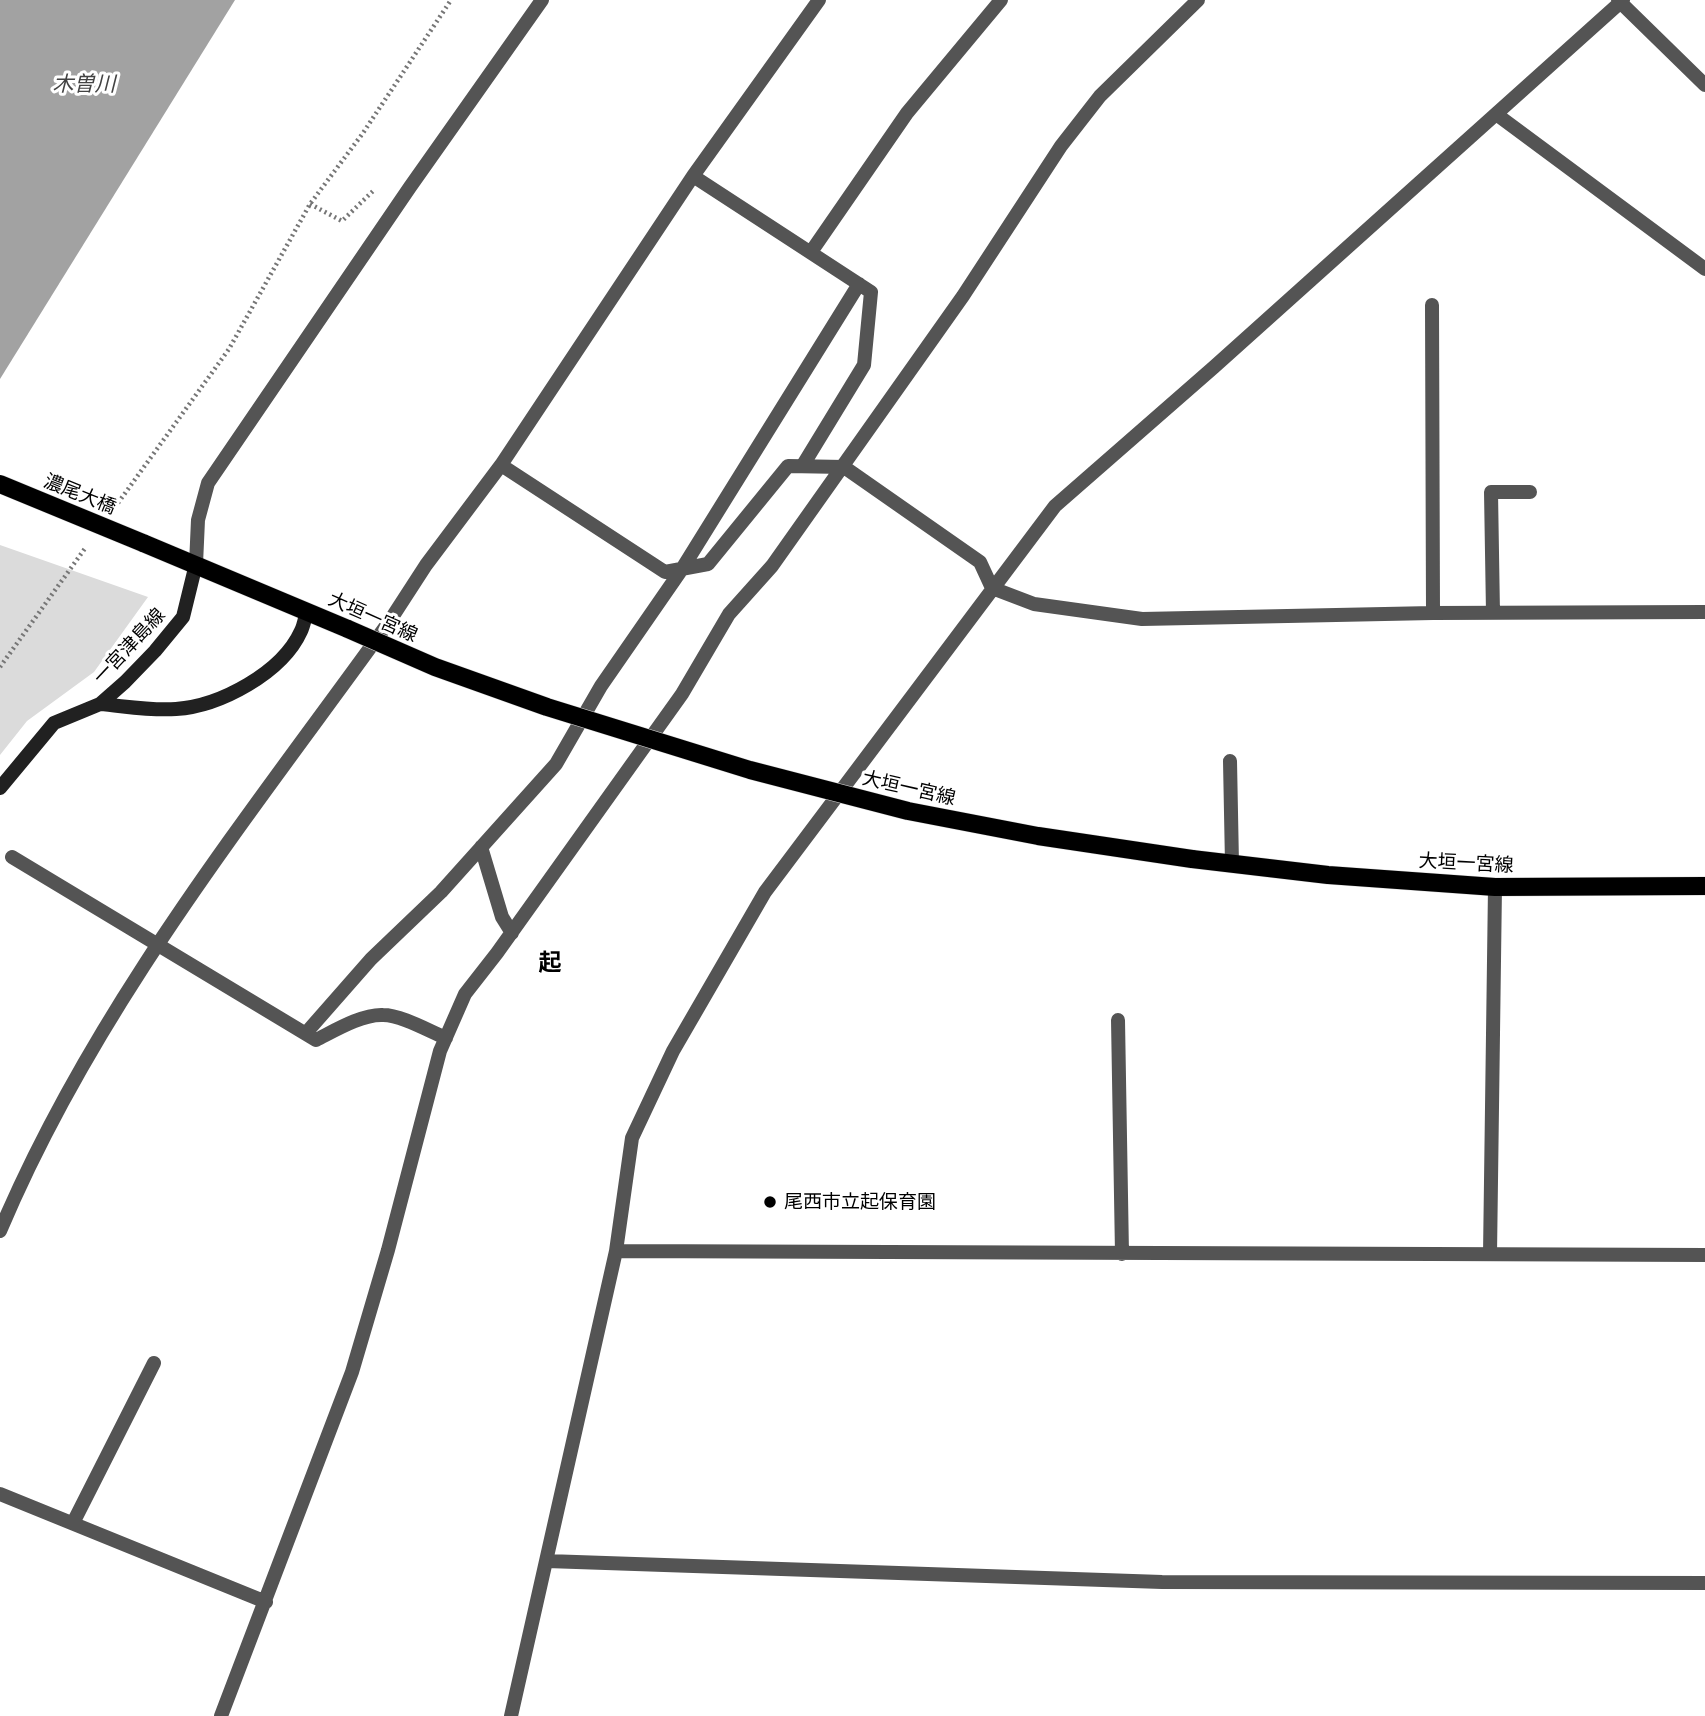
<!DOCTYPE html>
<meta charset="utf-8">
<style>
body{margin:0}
canvas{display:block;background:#fff}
</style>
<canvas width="1705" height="1716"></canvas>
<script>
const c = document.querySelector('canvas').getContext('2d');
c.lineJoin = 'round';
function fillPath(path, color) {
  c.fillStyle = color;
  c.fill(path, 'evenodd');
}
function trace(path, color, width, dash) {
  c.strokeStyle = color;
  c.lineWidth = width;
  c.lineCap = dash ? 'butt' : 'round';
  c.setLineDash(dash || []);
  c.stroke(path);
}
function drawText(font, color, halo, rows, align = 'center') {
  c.font = font + ' Barlow,"Noto Sans JP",sans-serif';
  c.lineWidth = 6;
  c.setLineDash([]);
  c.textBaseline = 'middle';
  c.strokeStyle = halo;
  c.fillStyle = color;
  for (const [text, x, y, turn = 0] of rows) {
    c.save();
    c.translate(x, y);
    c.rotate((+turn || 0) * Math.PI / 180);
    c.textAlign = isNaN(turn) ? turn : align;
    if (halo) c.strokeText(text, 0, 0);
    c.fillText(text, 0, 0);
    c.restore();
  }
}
fillPath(new Path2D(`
 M0,545L148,597L94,672L27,721L0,755Z`), '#dbdbdb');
fillPath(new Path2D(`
 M0,0H235L0,379Z`), '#a2a2a2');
const primary = new Path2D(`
 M143,543L348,629
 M1192,859L1328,875L1495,887L1705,886`);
trace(primary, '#dbdbdb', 19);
trace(new Path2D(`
 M310,204L342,221L373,191
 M118,503L229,349L310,204L363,133L451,0
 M0,667L86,547`), '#767676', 4.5, [2, 3.5]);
trace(new Path2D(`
 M1230,761L1232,864`), '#545454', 14);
trace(new Path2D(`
 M1618,0L1705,85
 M1496,114L1705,269
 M693,176L871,292L864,365L803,465
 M811,252L907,113L1001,0
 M1432,305L1433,613
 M501,465L665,572L708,564L788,466L844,467L980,562L992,588L1034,604L1142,619L1433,613L1705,612
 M1493,613L1491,492H1530
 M481,847L502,917L512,933
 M12,857L316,1040C334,1031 362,1014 383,1015C401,1015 429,1031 446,1038
 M1118,1020L1122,1254
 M306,1033L371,959L441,892L556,764L601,686L682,569L859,284
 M0,1231C95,1006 249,816 391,619L426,565L501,465L693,176L819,0
 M616,1251L1705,1255
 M1490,1254L1495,887
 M0,1494L266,1602
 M73,1523L154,1363
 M547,1561L1162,1582L1705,1583
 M221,1716L352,1372L388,1250L440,1051L465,994L497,953L682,694L729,614L772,566L963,296L1061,146L1100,96L1198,0
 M511,1716L616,1251L632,1138L673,1051L765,892L1055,506L1214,367L1623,0`), '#545454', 14);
trace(new Path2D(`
 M196,564L198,520L208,483L410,187L542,0`), '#545454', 14);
trace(new Path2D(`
 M100,704C124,706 151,711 176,709C220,706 282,673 301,631C304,625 305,617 307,611
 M0,788L54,723L100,704L125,682L155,651L183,617L196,564`), '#212121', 14);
trace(primary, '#000', 18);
const primaryBridge = new Path2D(`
 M0,484L143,543
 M348,629L435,667L547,707L750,770L908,811L1038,836L1192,859`);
trace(primaryBridge, '#dbdbdb', 19, []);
trace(primaryBridge, '#000', 18);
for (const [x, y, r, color] of [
 [770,1202,7,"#000"]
]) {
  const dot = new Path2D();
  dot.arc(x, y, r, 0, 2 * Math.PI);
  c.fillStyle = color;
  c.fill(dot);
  trace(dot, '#fff', 2.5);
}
drawText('19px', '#000', '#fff', [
 ["濃尾大橋",80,494,22],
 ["大垣一宮線",373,617,24],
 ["一宮津島線",129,646,-47],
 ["大垣一宮線",909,788,13],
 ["大垣一宮線",1466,863,3]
]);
drawText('19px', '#000', '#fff', [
 ["尾西市立起保育園",784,1202]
], 'left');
drawText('italic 21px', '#434343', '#fff', [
 ["木曽川",84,84]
]);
drawText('bold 23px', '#000', '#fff', [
 ["起",550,962]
]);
</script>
